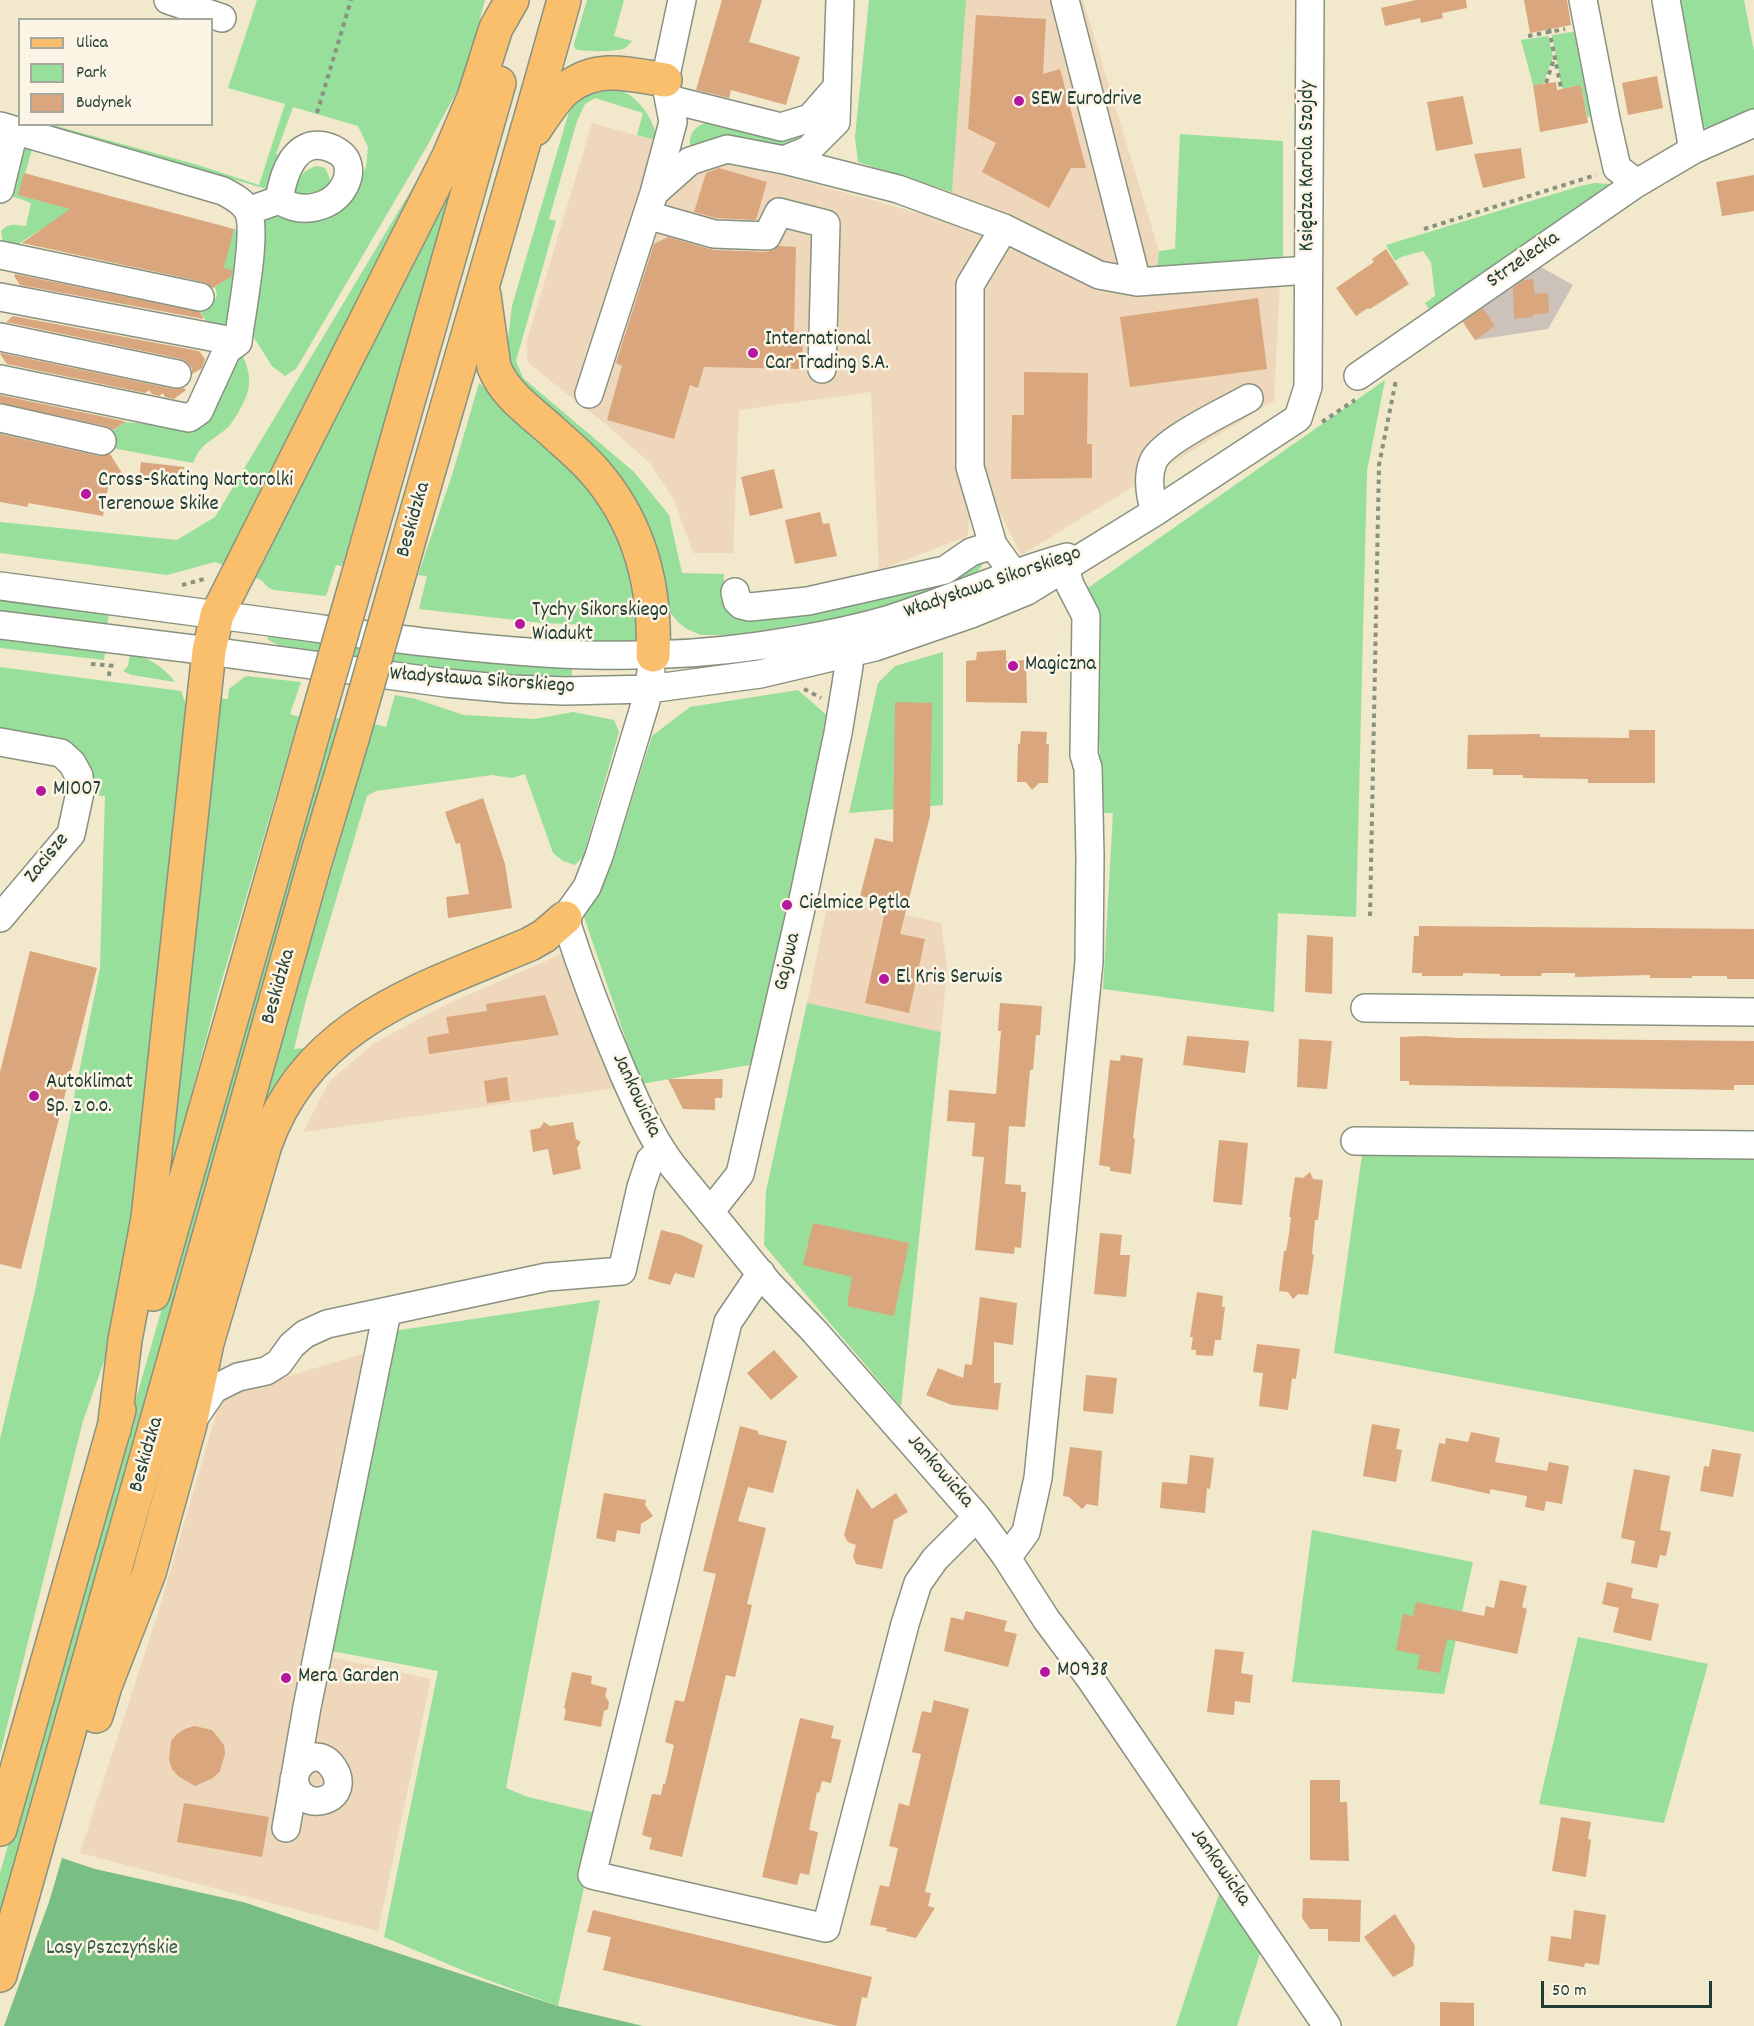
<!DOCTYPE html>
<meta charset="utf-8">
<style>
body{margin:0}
#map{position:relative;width:1754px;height:2026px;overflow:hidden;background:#f2e8cb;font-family:Dekko,sans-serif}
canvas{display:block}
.legend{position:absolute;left:18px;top:18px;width:195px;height:108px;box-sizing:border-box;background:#fcf5e5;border:2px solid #a4ab9e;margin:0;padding:8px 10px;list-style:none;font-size:18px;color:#1f3d34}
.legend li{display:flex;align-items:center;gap:12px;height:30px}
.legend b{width:30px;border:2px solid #a4ab9e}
.scale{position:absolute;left:1541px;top:1981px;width:171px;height:27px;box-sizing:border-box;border:3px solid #1f3d34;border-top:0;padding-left:8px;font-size:18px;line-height:21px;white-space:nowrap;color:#1f3d34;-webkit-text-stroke:4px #fcf5e5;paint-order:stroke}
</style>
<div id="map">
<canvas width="1754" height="2026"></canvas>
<ul class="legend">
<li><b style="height:8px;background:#f9bf6d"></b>Ulica</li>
<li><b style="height:16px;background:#97df9a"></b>Park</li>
<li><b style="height:16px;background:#daa67e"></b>Budynek</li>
</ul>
<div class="scale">50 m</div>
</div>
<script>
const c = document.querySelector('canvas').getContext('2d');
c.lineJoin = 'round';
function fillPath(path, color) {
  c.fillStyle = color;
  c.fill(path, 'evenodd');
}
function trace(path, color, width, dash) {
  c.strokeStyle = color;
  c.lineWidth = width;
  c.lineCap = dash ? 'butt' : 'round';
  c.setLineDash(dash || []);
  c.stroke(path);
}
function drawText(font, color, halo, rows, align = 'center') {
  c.font = font + ' Dekko,sans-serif';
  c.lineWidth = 5;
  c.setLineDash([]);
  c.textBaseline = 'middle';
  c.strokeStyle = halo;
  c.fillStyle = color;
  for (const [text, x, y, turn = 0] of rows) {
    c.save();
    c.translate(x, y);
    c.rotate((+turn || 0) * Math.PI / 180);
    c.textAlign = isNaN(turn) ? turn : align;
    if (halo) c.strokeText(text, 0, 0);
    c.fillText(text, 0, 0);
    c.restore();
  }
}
fillPath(new Path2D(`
 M966,0H1083L1159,251L1156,291L1280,279L1274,401L1021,555L979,471L984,260L968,536L879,570L871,392L739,410L733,553H693L674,500L650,463L608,426L528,363L526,343L592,123L984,231L952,192Z
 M829,898L941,923L947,968L941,1032L807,1003Z
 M564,953L617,1088L303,1132L329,1082L373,1044L443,1006Z
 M371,1351L307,1652L431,1679L378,1931L80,1853L158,1613L221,1397Z`), '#eed7bb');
fillPath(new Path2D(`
 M1532,262L1573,285L1548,329L1475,340L1457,313Z`), '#ccc2b9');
fillPath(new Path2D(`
 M257,0H485L463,80L427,146L296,369L285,376L272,366L251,333L263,224L267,218L277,217L295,219L360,179L366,167L368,147L358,126L293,107L276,154L288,158L277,192L44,125H53L198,165L259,185L285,104L228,88Z
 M587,0H624L614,36L632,41C630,43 627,47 625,48C618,52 582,52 575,49L574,44Z
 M869,0H966L952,192L858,162L855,137Z
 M1672,0H1744L1754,51V117L1708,129L1699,124Z
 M1579,31L1594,116L1587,117L1581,85L1562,89L1552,35Z
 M1548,36L1553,57L1543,84L1533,85L1521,40Z
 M618,88C641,100 652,116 658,141L637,135L643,113L595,98L585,104L577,121L549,219L556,221L516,361L523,378L634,472L669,515L682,573L724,574V600L729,610L983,560L982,566L966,584L843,617L734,635H701L687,629L679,623L669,611L666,600L510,370L507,347L512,306L568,115L577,98L586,90Z
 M711,121L782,137L809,135L781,151L721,138L705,142L695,147L690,145C689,130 698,125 711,121Z
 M452,122L228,567L215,562L167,575L0,553V522L177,540L215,517Z
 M1180,134L1283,141V263L1157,273L1159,251L1175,249Z
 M22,146H33L19,195L228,251L234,229L241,232L233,322L225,327L208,324L198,308L215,299L217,295L215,287L230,277L223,268L40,230L17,245L3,242L1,231C9,222 16,225 26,226L31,203L12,196V192Z
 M456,165L455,185L429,279L403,359L342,566L336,565L326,596L274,590L269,588L261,580L253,577Z
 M317,166L325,168L329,176L330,184L325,192L307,197L292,193C298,179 302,170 317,166Z
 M1594,183L1625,185L1432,314L1425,303L1435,296L1431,262L1423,251L1401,257L1395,261L1386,245L1577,187Z
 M242,354C252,377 252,389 239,411C235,418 231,425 225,430C208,443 202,443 193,463L112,448L108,434L125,422L147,424L150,418L192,431L203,427L209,420L226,367Z
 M1385,380L1367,471L1356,917L1278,913L1274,1012L1103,989L1113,813H1096L1094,757L1100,758L1094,628L1085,590Z
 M479,383L591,483L631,556L641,643H594V625L542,623L419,609L427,576L418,575L453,472Z
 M0,599L109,613L107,626L0,613Z
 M269,635L505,664L572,667V677L505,676L285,649L267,639Z
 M0,638L105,652L104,660L0,648Z
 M943,652V805L849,813L878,683L895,666Z
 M130,654C148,657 164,667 175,682L132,675L123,671L128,666Z
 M0,667L181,691L188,711L144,1134L115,1330L83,1421L0,1754V1439L35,1291L100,968L105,796L90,795L91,785L0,732Z
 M246,676L301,682L290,714L299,717L219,990L165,1193L216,698L228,699L229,689Z
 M798,690L829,717L755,1064L641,1084L583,914L612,863L652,736L690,707Z
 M395,695L416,699L464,715L535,719L573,712L614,720L619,732L583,857L575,865L563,861L553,853L525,774L512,778L492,775L376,791L367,796L306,1000L294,1049L304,1048L308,1052L136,1569L129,1568L374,724L386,727Z
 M340,718L344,722L0,1927V1873L331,719Z
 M807,1003L941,1032L901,1407L764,1245L766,1191Z
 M1362,1155L1754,1159V1432L1334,1353Z
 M600,1300L506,1788L528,1797L600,1814L558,2006L469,1973L384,1937L438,1671L326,1650L393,1331Z
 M1312,1530L1473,1562L1444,1694L1292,1682Z
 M1578,1637L1708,1664L1664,1823L1539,1804Z
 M1221,1888L1262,1947L1237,2026H1176Z`), '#97df9a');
fillPath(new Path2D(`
 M62,1858L95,1869L243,1902L558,2006L643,2026H4L49,1902Z`), '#79be82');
fillPath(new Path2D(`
 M722,0H762L749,42L800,57L786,105L731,90L729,98L696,90Z
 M1416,0H1466L1467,8L1442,13L1443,18L1421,23L1420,18L1385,26L1381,8Z
 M1524,0H1567L1571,25L1530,33Z
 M976,15L1046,19L1043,74L1060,69L1086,168H1071L1049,208L982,172L996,143L968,129Z
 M1657,76L1663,108L1628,115L1622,83Z
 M1556,82L1557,90L1581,85L1588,123L1540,132L1533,85Z
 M1463,96L1473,144L1436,151L1427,102Z
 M1521,148L1525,178L1483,188L1474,154Z
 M719,168L767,182L756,220L716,218L694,212L706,173Z
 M24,173L234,229L224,268L232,270V276L213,288L203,282L22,243L70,209L18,195Z
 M1754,175V211L1722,216L1716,182Z
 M668,237L713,250L766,252L774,250L778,246L796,247L794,331L803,332L802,369L704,367L698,388L690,385L674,439L607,420L622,366L616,363L654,244Z
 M1386,249L1409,284L1370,309L1368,308L1356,316L1336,288L1374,262L1372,259Z
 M15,274L200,312L204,319L20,285L14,276Z
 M1533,279L1535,294L1548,293L1549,313L1533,314V317L1514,319L1513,288L1524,280Z
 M1258,298L1267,369L1130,387L1120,317Z
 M1483,308L1495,326L1475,340L1463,322Z
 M13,316L199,351L205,359L202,368L192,374V369L188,363L181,359L6,322Z
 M1,353L174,389L184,388L186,390L174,399L165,397L163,393L159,396L152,394L149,390L145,393L7,364L0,354Z
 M1024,372L1088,373L1087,444H1092V478L1011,479L1012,415H1024Z
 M0,395L124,421L125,422L113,430L105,426L0,403Z
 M0,434L99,456L110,454L125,478L110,476L103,516L28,503V507L0,502Z
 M141,462L184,467L182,484L139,479Z
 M774,469L783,508L750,516L741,477Z
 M820,512L823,524L829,523L837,556L795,564L785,520Z
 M1006,650V661L1026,660L1027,703L966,702V661L976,660L977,652Z
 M895,702L932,703L930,816L900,934L925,939L909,1013L865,1003L887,902L860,896L875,838L893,842Z
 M1629,730H1655V783H1588V779L1523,778V775H1493V769H1467L1468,735L1540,734V737L1629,738Z
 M1021,731L1047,732L1046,744H1049L1048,783H1039L1032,790L1026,782H1017L1018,744H1020Z
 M483,798L505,864L512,908L448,918L446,897L469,894L460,843L456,844L445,812Z
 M1419,926L1754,929V979H1727V976H1692V978H1650V975L1575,977V973H1542L1541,976H1500V974L1463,973V976H1422V973H1412L1414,936H1419Z
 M1307,935L1333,937L1332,994L1305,992Z
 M30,951L97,968L21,1269L0,1264V1072Z
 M545,995L559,1035L429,1054L427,1037L449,1033L446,1017L487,1011L486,1004Z
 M1000,1003L1042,1006L1040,1035H1036L1033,1070H1030L1025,1127L1009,1126L1005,1184L1021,1185V1192H1026L1021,1248L1015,1247L1014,1254L975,1250L984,1157L972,1156L975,1123L947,1121L949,1090L996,1094L1001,1031H998Z
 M1187,1036L1249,1041L1245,1073L1183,1065Z
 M1424,1036L1458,1038L1754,1041V1085H1734V1090L1409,1085V1081H1400V1037Z
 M1299,1039L1332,1041L1327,1089L1297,1087Z
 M1121,1055L1143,1058L1133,1138L1135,1139L1131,1174L1110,1171V1167L1099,1165L1110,1060L1120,1061Z
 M507,1077L510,1100L487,1103L484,1081Z
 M668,1079H723L722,1098H715V1110L683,1109Z
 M544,1122L550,1126L573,1122L576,1139L581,1142L577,1148L581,1169L553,1175L548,1149L533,1152L530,1130L540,1128Z
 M1219,1140L1248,1143L1242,1205L1213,1202Z
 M1310,1172L1313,1179L1323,1180L1318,1220H1315L1312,1254L1314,1255L1308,1295L1298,1294L1293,1299L1288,1292L1279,1291L1284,1251H1286L1289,1234L1291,1217H1289L1295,1177L1303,1178Z
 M813,1223L909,1243L894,1316L847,1306L852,1277L803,1265Z
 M661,1230L681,1235L703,1245L694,1278L675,1273L670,1285L648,1279Z
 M1100,1233L1122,1235L1120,1255H1130L1126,1297L1094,1294Z
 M1197,1292L1223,1296L1222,1307H1225L1221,1340H1215L1213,1356L1196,1355V1350H1191L1193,1337H1190Z
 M980,1297L1017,1303L1013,1345L994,1342V1383H1001L998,1410L952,1405L926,1395L938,1368L963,1378L965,1364L972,1365Z
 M1257,1344L1300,1349L1296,1379L1292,1378L1288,1410L1259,1406L1263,1373L1253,1372Z
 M774,1350L798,1377L771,1400L747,1373Z
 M1086,1375L1117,1378L1113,1414L1083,1411Z
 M1372,1424L1400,1429L1396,1449L1402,1450L1396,1482L1363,1476Z
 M740,1426L758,1431V1434L787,1441L773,1493L748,1487L738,1521L766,1528L747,1604L752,1605L735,1677L726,1675L682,1857L649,1849L652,1838L642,1835L652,1794L661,1795L663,1784H665L674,1745L665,1742L675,1700L684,1702L716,1574L703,1571Z
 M1471,1432L1500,1438L1495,1462L1547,1471L1549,1462L1569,1466L1562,1504L1546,1501L1544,1511L1525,1507L1527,1496L1490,1489V1494L1431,1481L1439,1443L1445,1444L1446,1438L1468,1442Z
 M1070,1447L1102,1451L1098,1506L1087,1504L1082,1509L1069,1497L1063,1496Z
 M1712,1449L1741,1454L1733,1497L1700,1491L1704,1466L1709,1467Z
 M1190,1455L1214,1458L1210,1489L1207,1488L1205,1513L1160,1508L1162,1482L1187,1484Z
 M1634,1469L1670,1476L1660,1530L1671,1532L1666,1556L1660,1555L1657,1568L1631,1563L1635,1541L1621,1538Z
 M857,1488L872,1509L896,1493L908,1512L894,1520L882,1569L856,1564L853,1556L856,1545L848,1542L844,1535Z
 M604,1493L646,1500L645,1505L653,1516L641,1524L640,1534L617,1530L615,1542L596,1538Z
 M1500,1580L1527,1586L1522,1607L1527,1609L1517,1654L1447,1639L1440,1673L1417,1669L1420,1655L1396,1650L1403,1614L1413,1616L1416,1602L1484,1616L1486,1606L1494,1608Z
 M1607,1582L1633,1588L1631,1598L1659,1604L1651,1641L1613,1632L1619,1608L1602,1604Z
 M966,1611L1007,1621L1004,1631L1017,1634L1008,1667L944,1651L951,1617L963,1620Z
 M1215,1649L1244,1652L1241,1673L1253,1675L1250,1703L1235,1701L1234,1715L1207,1712Z
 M572,1672L592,1676L591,1684L607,1688L605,1696L609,1702L608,1709L604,1711L601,1727L564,1720L566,1709L564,1708Z
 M934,1700L969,1709L925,1892L931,1893L928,1906L935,1908L916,1938L886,1931L887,1928L870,1925L880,1885L889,1887L898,1848L889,1846L899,1803L909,1806L921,1754L912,1752L922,1711L931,1713Z
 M800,1718L834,1726L831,1738L841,1740L831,1783L822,1781L819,1793L817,1792L809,1830L818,1832L809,1875L800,1873L797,1885L762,1877Z
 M194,1726L212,1730L224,1745L225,1754L220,1771L213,1778L195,1786L178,1776L172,1769L169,1760L171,1741L177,1734L185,1729Z
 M1310,1780H1340V1802H1347L1349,1861L1310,1860Z
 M184,1803L269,1817L262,1857L177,1842Z
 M1561,1817L1591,1822L1588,1839L1591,1840L1586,1877L1552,1871Z
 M1303,1898L1361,1900L1360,1942L1328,1941V1929H1310L1302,1918Z
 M593,1910L872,1977L867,1998L862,1997L856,2026H838L603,1970L611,1937L587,1932Z
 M1574,1910L1606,1915L1599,1965L1585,1963L1584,1967L1548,1961L1551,1936L1571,1939Z
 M1395,1914L1415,1946L1413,1966L1393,1977L1364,1937Z
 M1440,2002L1474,2003V2026H1440Z`), '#daa67e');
const minor = new Path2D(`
 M168,0L222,18
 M1065,0L1137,282
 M1583,0L1606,119L1617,168L1637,183
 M1666,0L1693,150
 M669,99L781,127L810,118L837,87
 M0,126L223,191C232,196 243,201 248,211C258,231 241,315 238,342L0,297
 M784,160L898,189L1004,228L1099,275L1137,282L1308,270
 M0,189L14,131
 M654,193L673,122L665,80L682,0
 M248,211L279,200C283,175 294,137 328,147C335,149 343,154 346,160C354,177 341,196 327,203C310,211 295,210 279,200
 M647,215L714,234L767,236L779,212L826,224L822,369
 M1004,228L970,285V467L993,545L1024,588
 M0,255L200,297
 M0,337L177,374
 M1358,376L1637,183L1693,150L1754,123
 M0,379L189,418L199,411L227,350L238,342
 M589,394L654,193L690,161L727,149L784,160L808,150L836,122L840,0
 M0,418L102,441
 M1155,512C1150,496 1147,477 1153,462C1161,441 1228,410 1249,398
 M0,586C103,600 205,613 308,627C459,647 606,668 758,646C801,640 845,632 887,620C947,601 1005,574 1067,557
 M735,592L737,601L741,605L750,607L808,601L945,570L971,552L993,545
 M0,625L209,651L446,683L510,689L565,691L649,689L760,674L875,647L971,614L1027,591L1155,512L1298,418L1308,387L1310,0
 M651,672L646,701L599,856L587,887L565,918C582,971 602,1024 624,1075C638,1106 651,1137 672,1165L769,1284L815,1332L977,1517L1005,1555L1046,1619L1089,1677L1327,2026
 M0,742L61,753L72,763L79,776L80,792L71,834L0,918
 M1365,1008L1754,1012
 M1355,1141L1754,1145
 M710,1212L740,1174L801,909L838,733L849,666L846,637
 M761,1273L728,1322L592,1875L826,1928L905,1624L918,1583L935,1559L977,1517
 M194,1418L214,1389L238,1377L266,1371L279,1363L292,1345L305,1334L327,1324L547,1277L622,1271L641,1187L650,1160L661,1151
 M1007,1558L1026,1532L1038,1478L1089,962L1090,856L1088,768L1084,755L1086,616L1070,585L1065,568
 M294,1779C296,1793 306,1803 320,1801C362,1794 321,1729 296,1771
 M286,1828L307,1707L387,1312`);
const major = new Path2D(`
 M535,129C544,116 554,99 566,89C597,64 629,74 665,80
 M484,295L494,367C504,394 531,412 552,431C566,444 582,457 595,472C640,524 656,588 653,655
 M361,566L499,83
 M399,575C453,383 511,192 564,0
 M153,1294L313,733
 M114,1430L125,1340L148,1218L209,651L217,615L449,156L474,97L496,28L512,0
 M96,1716L105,1686L149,1573L190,1424L207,1343L265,1145C308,1022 421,990 530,944L544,936L565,918
 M0,1829L119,1410
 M0,1975L315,862L352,739`);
trace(minor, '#889280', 30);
trace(major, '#889280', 36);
trace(new Path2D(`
 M1549,29L1561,88
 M1528,36L1565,29
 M1546,83L1554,59
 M317,113L351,0
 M1424,229L1596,175
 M1322,422L1355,400
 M182,585L204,579
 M91,664L116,666
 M109,676L110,666
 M804,689L821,698
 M1370,916L1379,465L1396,380`), '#889280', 4, [4.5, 4.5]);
trace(minor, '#fff', 27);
trace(major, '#f9bf6d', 33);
const majorBridge = new Path2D(`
 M313,733L361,566
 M352,739L399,575`);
trace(majorBridge, '#889280', 36, []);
trace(majorBridge, '#f9bf6d', 33);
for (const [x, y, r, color] of [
 [1019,101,6,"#b5179e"],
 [753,353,6,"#b5179e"],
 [86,494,6,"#b5179e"],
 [520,624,6,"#b5179e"],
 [1013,666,6,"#b5179e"],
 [41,791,6,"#b5179e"],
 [787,905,6,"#b5179e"],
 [884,979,6,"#b5179e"],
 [34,1096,6,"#b5179e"],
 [1045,1672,6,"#b5179e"],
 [286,1678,6,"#b5179e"]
]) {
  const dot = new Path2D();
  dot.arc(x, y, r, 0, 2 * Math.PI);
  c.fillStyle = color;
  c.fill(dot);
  trace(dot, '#fcf5e5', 2);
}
drawText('21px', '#1f3d34', '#fcf5e5', [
 ["SEW Eurodrive",1031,101],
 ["International",765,341],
 ["Car Trading S.A.",765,365],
 ["Cross-Skating Nartorolki",98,482],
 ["Terenowe Skike",98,506],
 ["Tychy Sikorskiego",532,612],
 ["Wiadukt",532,636],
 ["Magiczna",1025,666],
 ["M1007",53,791],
 ["Cielmice Pętla",799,905],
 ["El Kris Serwis",896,979],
 ["Autoklimat",46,1084],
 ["Sp. z o.o.",46,1108],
 ["M0938",1057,1672],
 ["Mera Garden",298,1678]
], 'left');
drawText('21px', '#1f3d34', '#fcf5e5', [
 ["Księdza Karola Szojdy",1309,166,-90],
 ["Strzelecka",1524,261,-35],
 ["Beskidzka",415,520,-74],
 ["Władysława Sikorskiego",993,584,-19],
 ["Władysława Sikorskiego",482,682,4],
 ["Zacisze",48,859,-51],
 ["Gajowa",789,962,-77],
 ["Beskidzka",280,987,-74],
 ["Jankowicka",635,1096,65],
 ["Beskidzka",148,1455,-74],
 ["Jankowicka",939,1472,49],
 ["Jankowicka",1219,1868,55]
]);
drawText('21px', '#375d48', '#fcf5e5', [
 ["Lasy Pszczyńskie",112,1950]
]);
</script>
